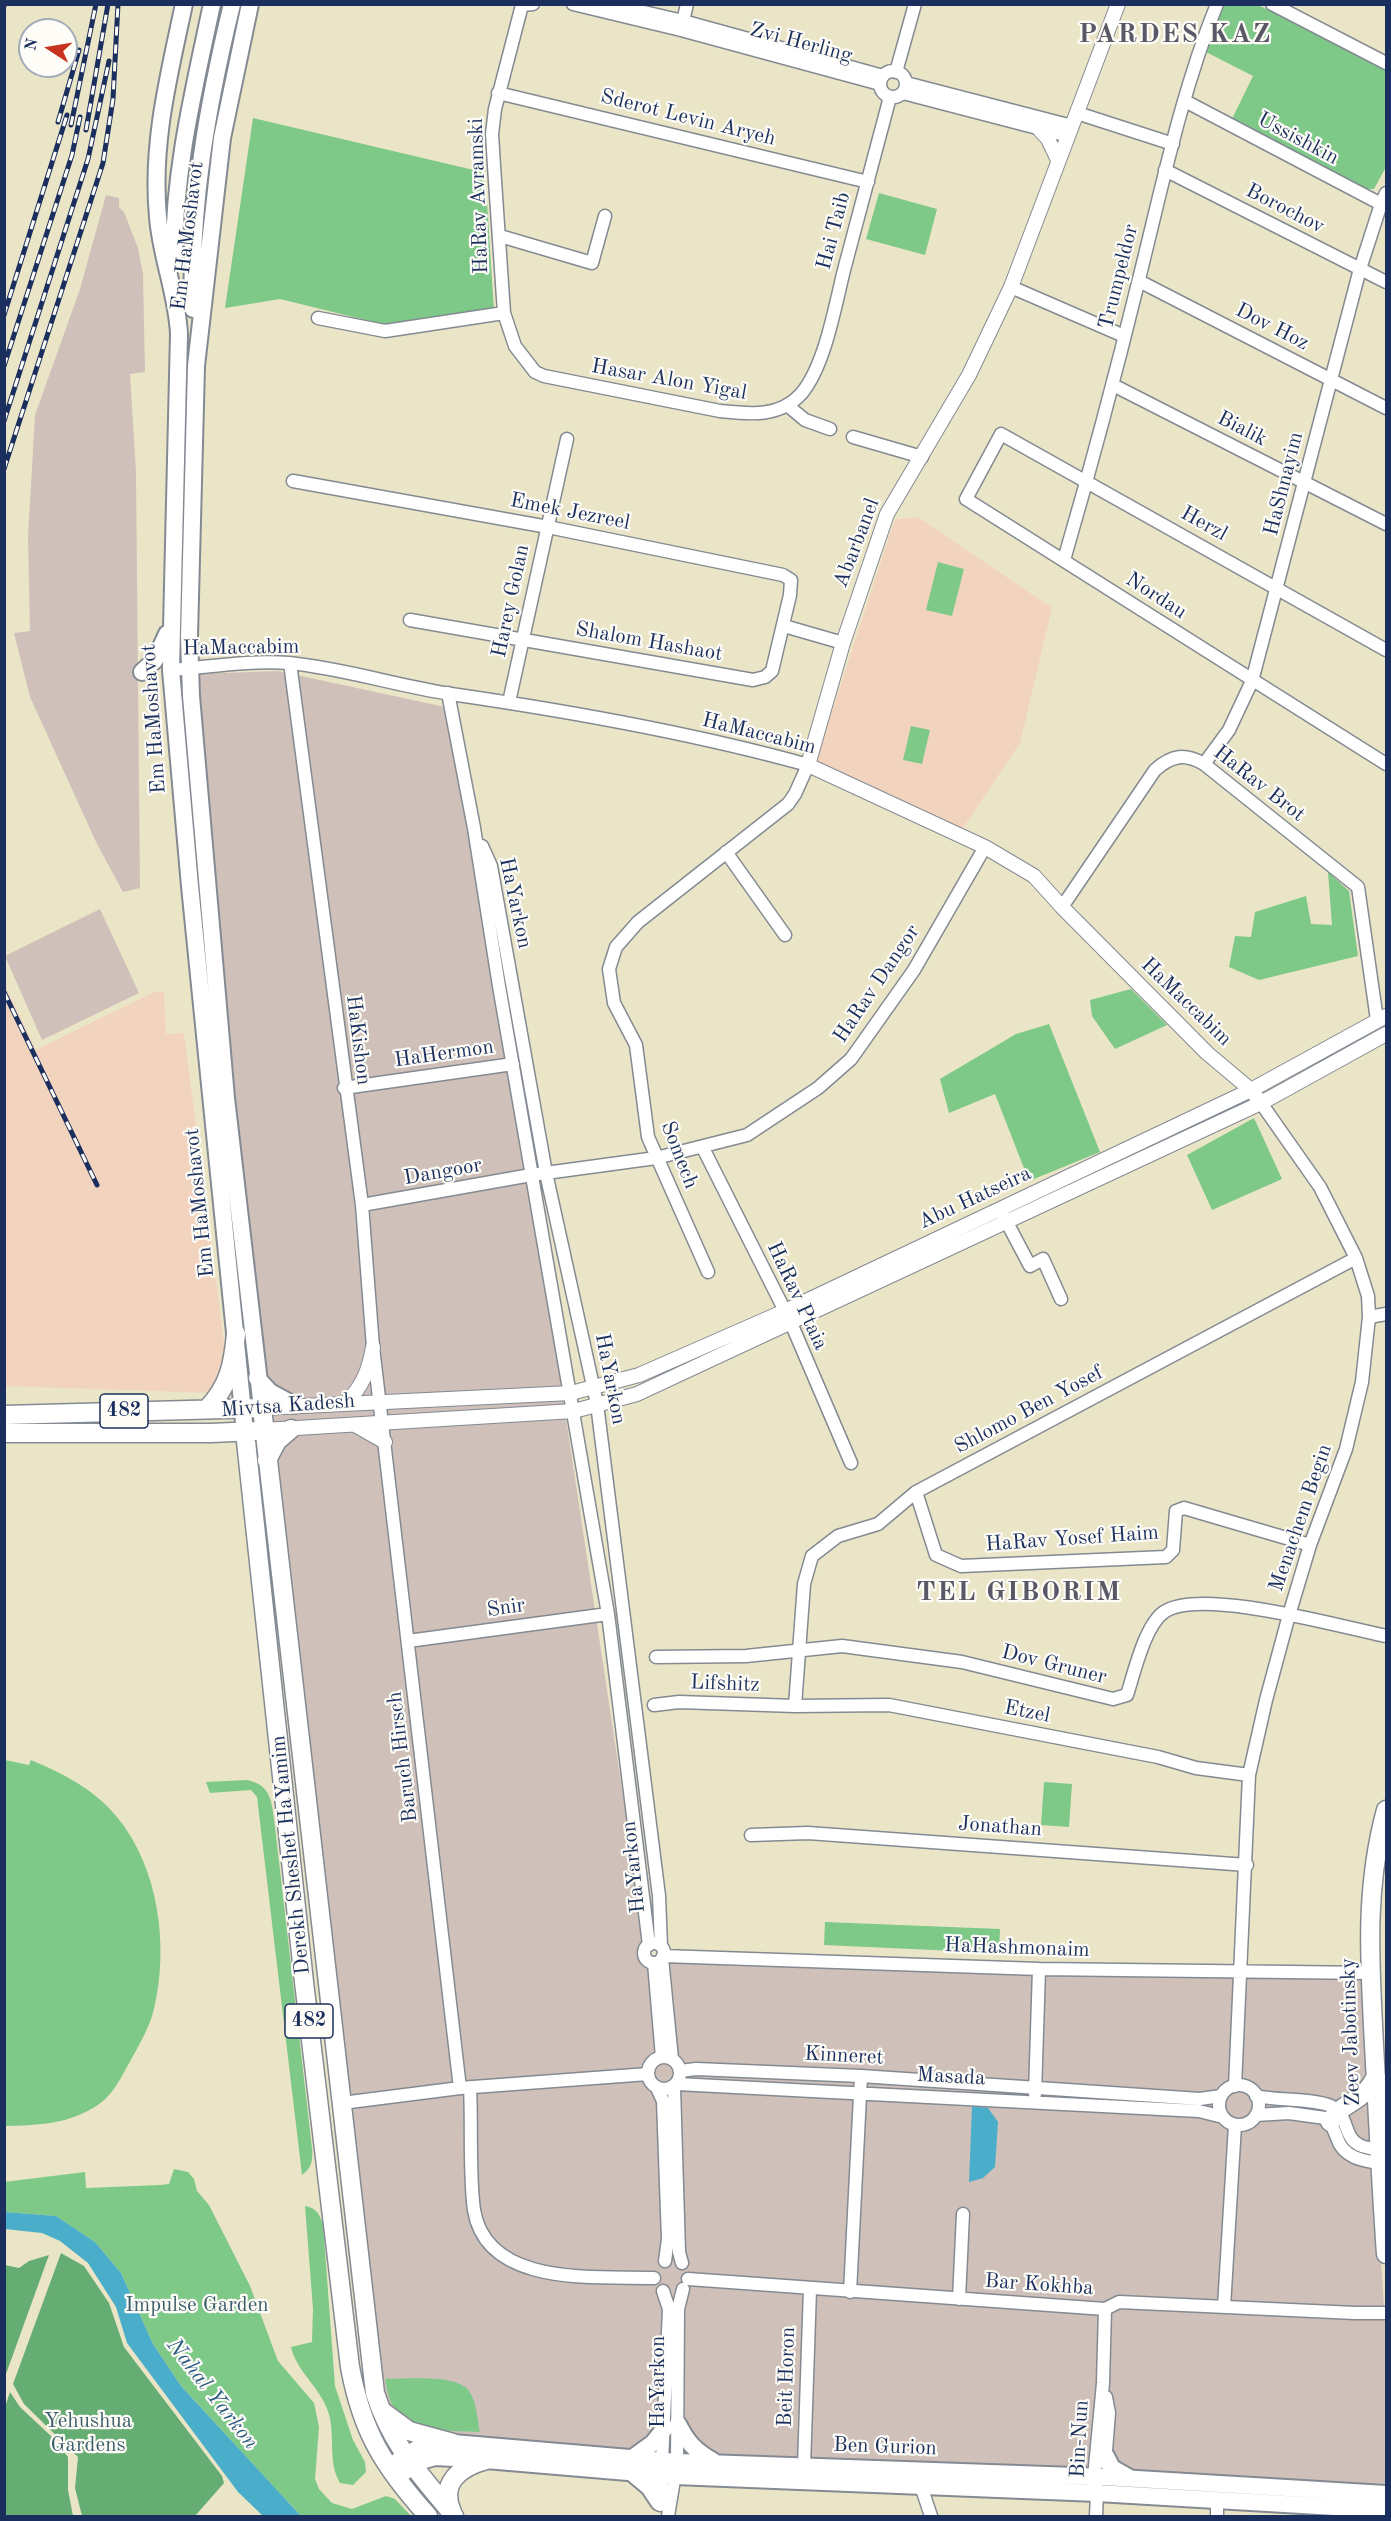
<!DOCTYPE html>
<style>
body{margin:0}
#map{position:relative;width:1391px;height:2521px;overflow:hidden;background:#ebe5c7;font-family:"Old Standard TT",serif}
canvas{display:block}
.frame{position:absolute;inset:0;border:6px solid #1b2f5e;pointer-events:none}
.north{position:absolute;left:18px;top:18px;width:60px;height:60px;box-sizing:border-box;background:#fdfcf7;border:2px solid #a3aaba;border-radius:50%;rotate:282deg;font-size:16px;font-weight:700;line-height:24px;text-align:center;color:#1b2f5e}
.north::after{content:'';display:block;margin:auto;width:21px;height:27px;background:#c8321e;clip-path:polygon(50% 0,100% 100%,50% 72%,0 100%)}
</style>
<div id="map">
<canvas width="1391" height="2521"></canvas>
<div class="frame"></div>
<div class="north">N</div>
</div>
<script>
const c = document.querySelector('canvas').getContext('2d');
c.lineJoin = 'round';
function fillPath(path, color) {
  c.fillStyle = color;
  c.fill(path, 'evenodd');
}
function trace(path, color, width, dash) {
  c.strokeStyle = color;
  c.lineWidth = width;
  c.lineCap = dash ? 'butt' : 'round';
  c.setLineDash(dash || []);
  c.stroke(path);
}
function drawText(font, color, halo, rows, align = 'center') {
  c.font = font + ' "Old Standard TT",serif';
  c.lineWidth = 4.5;
  c.setLineDash([]);
  c.textBaseline = 'middle';
  c.strokeStyle = halo;
  c.fillStyle = color;
  for (const [text, x, y, turn = 0] of rows) {
    c.save();
    c.translate(x, y);
    c.rotate((+turn || 0) * Math.PI / 180);
    c.textAlign = isNaN(turn) ? turn : align;
    if (halo) c.strokeText(text, 0, 0);
    c.fillText(text, 0, 0);
    c.restore();
  }
}
fillPath(new Path2D(`
 M918,517L1052,608L1020,743L961,831L815,763L895,519Z
 M4,983L36,1050L154,992H164L166,1034L184,1033L226,1359L211,1393L5,1386Z`), '#f2d4be');
fillPath(new Path2D(`
 M106,195L119,198V207L124,212L138,248L143,274L145,372L130,374L136,472L140,888L123,892L96,842L30,697L14,633L30,631L28,536L35,415L80,289Z
 M278,671L459,710L636,1882L645,1962H827L1363,1979L1386,2339V2503L770,2464L456,2438L420,2430L385,2408L227,1039L195,674Z
 M100,909L139,993L42,1040L5,956Z`), '#cfc0ba');
fillPath(new Path2D(`
 M1224,5H1258L1386,67V167L1374,189H1365L1232,119L1253,76L1206,52Z
 M253,118L482,172L487,202L494,311L398,328L280,299L225,308Z
 M879,193L937,209L925,255L866,239Z
 M938,562L964,569L952,616L926,610Z
 M911,726L930,730L922,764L903,760Z
 M1328,872L1349,891L1358,956L1259,980L1229,967L1235,936L1251,937L1255,912L1306,896L1311,924L1332,925Z
 M1131,989L1167,1025L1115,1049L1092,1016L1090,1000Z
 M1049,1024L1100,1152L1029,1181L995,1094L949,1113L940,1079L1016,1034Z
 M1254,1118L1282,1179L1212,1210L1187,1155Z
 M5,1760L29,1765L31,1760C64,1774 94,1789 117,1817C159,1868 169,1946 154,2009C149,2030 137,2048 127,2067C118,2083 110,2099 93,2108C64,2125 37,2125 5,2126Z
 M247,1780C269,1785 271,1797 274,1818L312,2148C313,2160 312,2168 302,2175L257,1797L251,1790L210,1793L206,1782Z
 M1044,1782L1072,1784L1069,1827L1041,1825Z
 M825,1922L1000,1929L999,1953L824,1945Z
 M174,2169L188,2172L194,2179L197,2191L209,2205L250,2286L278,2361L314,2403L319,2427L315,2479L319,2489L332,2503L352,2509L386,2496L395,2499L411,2516H301L181,2386L153,2344L121,2273L95,2242L56,2216L5,2212L4,2182L85,2172L86,2188L160,2185L169,2184Z
 M305,2206C317,2208 319,2214 323,2224L335,2386L353,2440L365,2462L366,2472L353,2485L340,2483C327,2461 336,2435 328,2411C319,2386 297,2372 291,2347L312,2342L313,2309Z
 M385,2379C405,2379 449,2375 465,2387C477,2396 477,2419 480,2432C453,2431 409,2432 393,2406C388,2399 387,2387 385,2379Z`), '#7ec987');
fillPath(new Path2D(`
 M61,2253L84,2266L109,2303L124,2347L222,2476L224,2483L195,2516H82L75,2488L78,2457L24,2404L13,2384Z
 M49,2255L6,2374H5V2265L19,2268L29,2261Z
 M10,2392L20,2407L51,2436L68,2457V2490L73,2516H5V2407Z`), '#66ad74');
fillPath(new Path2D(`
 M972,2106L988,2108L998,2122L995,2167L983,2178L969,2182Z
 M5,2212L56,2216L95,2242L121,2273L153,2344L181,2386L301,2516H263L238,2492L127,2343L116,2307L88,2263L60,2241L42,2233L5,2229Z`), '#4aadc9');
const minor = new Path2D(`
 M533,4L522,5L495,109L492,134L494,166L504,313L515,346L535,372L544,376L720,411C749,414 779,418 801,394C825,366 835,306 844,270C859,212 875,155 890,97
 M573,4L681,30L880,84
 M609,4L683,21L883,76
 M1272,4L1386,63
 M681,30L687,4
 M880 84a13 13 0 1 1 26 0a13 13 0 1 1-26 0Z
 M896,72L915,4
 M906,83L1072,126
 M498,93L868,182
 M903,93L1068,136
 M1185,101L1381,204L1386,193
 M1077,113L1173,144
 M1165,170L1386,282
 M500,236L592,263L605,216
 M1139,281L1386,408
 M1011,287L1124,336
 M318,318L385,331L504,313
 M1113,385L1386,524
 M787,405L805,420L830,429
 M853,437L922,457
 M293,481L548,527L783,575L791,580L790,595L772,671L765,677L753,680L410,620
 M1064,560C1091,467 1116,373 1139,279C1162,187 1181,93 1217,4
 M784,626L843,643
 M1386,650L1001,434L966,499L1386,764
 M290,663L362,1205L373,1347L460,2088
 M171,670C210,667 250,660 289,663C343,668 397,686 451,694C568,711 693,733 808,765L795,794L788,804L638,922L616,947L609,969L614,1003L636,1045L648,1137L708,1272
 M448,693L474,828L499,986L608,1614L649,1945
 M509,702L567,439
 M1204,764L1229,730L1252,681L1360,269L1381,204
 M482,846L491,866L546,1173L597,1404L659,1896L661,1946
 M726,852L785,935
 M1062,907L1155,770C1172,755 1185,753 1204,764L1358,887L1377,1020
 M344,1088L513,1064
 M703,1148L791,1323L851,1463
 M362,1205L531,1175L656,1158L747,1135L818,1088L851,1059L914,970L985,847
 M1003,1215L1030,1266L1043,1259L1061,1299
 M1369,1317L1386,1314
 M916,1492L936,1555L961,1566L1166,1557L1173,1550L1176,1511L1184,1508L1310,1545
 M408,1641L608,1614
 M656,1657L746,1656L842,1646L962,1662L1113,1699L1127,1695C1134,1673 1145,1625 1164,1612C1201,1587 1341,1627 1386,1636
 M654,1705L679,1702L795,1706L889,1705L1158,1757L1196,1768L1249,1775
 M795,1706L804,1584L812,1556L838,1536L878,1524L916,1492L1356,1258
 M751,1835L808,1833L1247,1865
 M644 1953a10 10 0 1 1 20 0a10 10 0 1 1-20 0Z
 M663,1956L1039,1969L1371,1973
 M662,1958L672,2059
 M654,1963L662,2057
 M648 2073a16 16 0 1 1 32 0a16 16 0 1 1-32 0Z
 M680,2071L696,2069L861,2076L1200,2099L1221,2096
 M677,2084L1199,2111L1223,2117
 M1219 2105a20 20 0 1 1 40 0a20 20 0 1 1-40 0Z
 M1235,2086L1249,1775L1266,1700L1289,1615L1310,1545L1346,1449L1362,1382L1369,1317L1368,1296L1356,1258L1320,1187L1261,1103
 M470,2087C472,2124 469,2175 474,2210C487,2288 597,2276 654,2278
 M674,2087L679,2252L682,2263
 M657,2088L663,2101L668,2239L665,2261
 M1035,2094L1039,1969
 M1256,2096C1278,2101 1312,2098 1331,2106C1355,2118 1336,2148 1379,2149
 M342,2103L460,2088L648,2074
 M1256,2115L1289,2113L1325,2118C1332,2124 1334,2130 1337,2138C1343,2157 1362,2161 1380,2163
 M688,2279L1105,2309L1119,2302L1355,2313H1386
 M850,2292L861,2076
 M959,2299L963,2214
 M1224,2307L1235,2125
 M1105,2463L1109,2413L1106,2397
 M804,2466L810,2289
 M919,2480L931,2516
 M660,2505L669,2309L663,2291
 M668,2516L677,2462L678,2309L683,2289
 M1096,2516L1097,2493L1094,2477L1103,2383L1105,2309
 M1217,2516V2500`);
const tertiary = new Path2D(`
 M1118,4L1011,287L969,375L887,514L843,643L808,765L985,847L1034,876L1062,907L1207,1053L1251,1090L1261,1103
 M1039,129L1048,139L1058,160
 M345,1404C362,1387 369,1371 373,1347
 M262,1408L571,1393L639,1375L785,1311L1251,1090L1386,1016
 M355,1425L385,1442
 M264,1430L574,1411L637,1394L1261,1103L1386,1034`);
const secondary = new Path2D(`
 M184,4C169,75 151,144 158,217C161,257 177,293 179,334L171,670L190,886L245,1432
 M250,4L222,138L196,366L189,636L191,696L226,1098L262,1408
 M174,261C173,174 194,89 212,4
 M193,309C189,207 208,103 232,4
 M142,672L155,660L167,634
 M257,1378L270,1392L294,1405
 M678,2424C687,2442 695,2451 713,2461
 M1106,2456L1112,2468L1128,2477
 M631,2459L653,2443L665,2428
 M389,2467L421,2446L453,2443L677,2462L1104,2477L1386,2494
 M404,2472L421,2461L435,2457L474,2459L675,2476L1097,2493L1386,2510
 M631,2472L649,2487L659,2502`);
const primary = new Path2D(`
 M207,1409C229,1386 233,1365 236,1334
 M4,1415L262,1408L375,2393C392,2446 420,2474 454,2516
 M245,1432L304,1982L350,2367C362,2432 384,2467 428,2516
 M4,1433H211L255,1431
 M267,1460L277,1441L291,1429
 M1386,1810C1364,1891 1370,1963 1374,2045C1378,2115 1381,2185 1386,2254
 M1330,2122C1342,2101 1363,2104 1376,2076
 M382,2411L409,2431L453,2443
 M452,2512C439,2483 460,2467 486,2460`);
trace(minor, '#838a92', 15);
trace(tertiary, '#838a92', 16);
trace(secondary, '#838a92', 20);
trace(primary, '#838a92', 21);
trace(minor, '#fff', 12);
trace(tertiary, '#fff', 14);
trace(secondary, '#fff', 16);
trace(primary, '#fff', 18);
const rail = new Path2D(`
 M4,6L5,4
 M58,122L79,50
 M71,125L96,4
 M86,130L108,4
 M4,315L67,115
 M4,366L72,155L80,117
 M4,421L88,159L109,61
 M4,469L103,163L113,99L118,4
 M4,992L97,1185`);
trace(rail, '#1b2f5e', 5);
trace(rail, '#fdfcf7', 3, [9]);
for (const [x, y, w] of [
 [124,1411,48],
 [309,2021,48]
]) {
  const box = new Path2D();
  box.roundRect(x - w / 2, y - 17, w, 34, 4.5);
  c.fillStyle = '#fdfcf7';
  c.fill(box);
  trace(box, '#1b2f5e', 1.5);
}
drawText('bold 20px', '#1b2f5e', null, [
 ["482",124,1411],
 ["482",309,2021]
]);
drawText('21px', '#1b2f5e', '#fdfcf7', [
 ["Zvi Herling",801,43,15],
 ["Sderot Levin Aryeh",688,118,14],
 ["Ussishkin",1298,139,28],
 ["HaRav Avramski",479,196,-92],
 ["Borochov",1285,209,27],
 ["Hai Taib",834,231,-75],
 ["Em HaMoshavot",188,236,-83],
 ["Trumpeldor",1119,277,-76],
 ["Dov Hoz",1272,327,27],
 ["Hasar Alon Yigal",669,380,10],
 ["Bialik",1242,429,27],
 ["HaShnayim",1284,484,-76],
 ["Emek Jezreel",570,512,11],
 ["Herzl",1204,524,29],
 ["Abarbanel",857,543,-69],
 ["Nordau",1156,596,33],
 ["Harey Golan",511,601,-78],
 ["Shalom Hashaot",649,642,10],
 ["HaMaccabim",241,648,-1],
 ["Em HaMoshavot",154,719,-94],
 ["HaMaccabim",759,734,14],
 ["HaRav Brot",1259,784,38],
 ["HaYarkon",515,903,78],
 ["HaRav Dangor",877,984,-56],
 ["HaMaccabim",1186,1002,44],
 ["HaKishon",358,1040,83],
 ["HaHermon",444,1054,-8],
 ["Somech",679,1155,69],
 ["Dangoor",443,1172,-10],
 ["Abu Hatseira",975,1198,-25],
 ["Em HaMoshavot",200,1203,-96],
 ["HaRav Ptaia",797,1296,65],
 ["HaYarkon",610,1379,79],
 ["Mivtsa Kadesh",288,1406,-4],
 ["Shlomo Ben Yosef",1029,1410,-28],
 ["Menachem Begin",1301,1518,-71],
 ["HaRav Yosef Haim",1072,1539,-4],
 ["Snir",506,1608,-8],
 ["Dov Gruner",1054,1665,14],
 ["Lifshitz",725,1684,2],
 ["Etzel",1027,1712,11],
 ["Baruch Hirsch",403,1757,-97],
 ["Jonathan",1000,1827,4],
 ["Derekh Sheshet HaYamim",291,1855,-96],
 ["HaYarkon",634,1867,-96],
 ["HaHashmonaim",1017,1948,2],
 ["Zeev Jabotinsky",1351,2032,-92],
 ["Kinneret",844,2056,3],
 ["Masada",951,2077,3],
 ["Bar Kokhba",1039,2285,4],
 ["Beit Horon",787,2377,-88],
 ["HaYarkon",658,2382,-90],
 ["Bin-Nun",1080,2439,-87],
 ["Ben Gurion",885,2447,2]
]);
drawText('21px', '#395d6a', '#fdfcf7', [
 ["Impulse Garden",197,2305],
 ["Yehushua",88,2421],
 ["Gardens",88,2445]
]);
drawText('italic 22px', '#2b5b83', '#fdfcf7', [
 ["Nahal Yarkon",212,2394,52]
]);
c.letterSpacing = '1.5px';
drawText('bold 27px', '#5a5867', '#fdfcf7', [
 ["PARDES KAZ",1175,35],
 ["TEL GIBORIM",1019,1593]
]);
c.letterSpacing = '0px';
</script>
